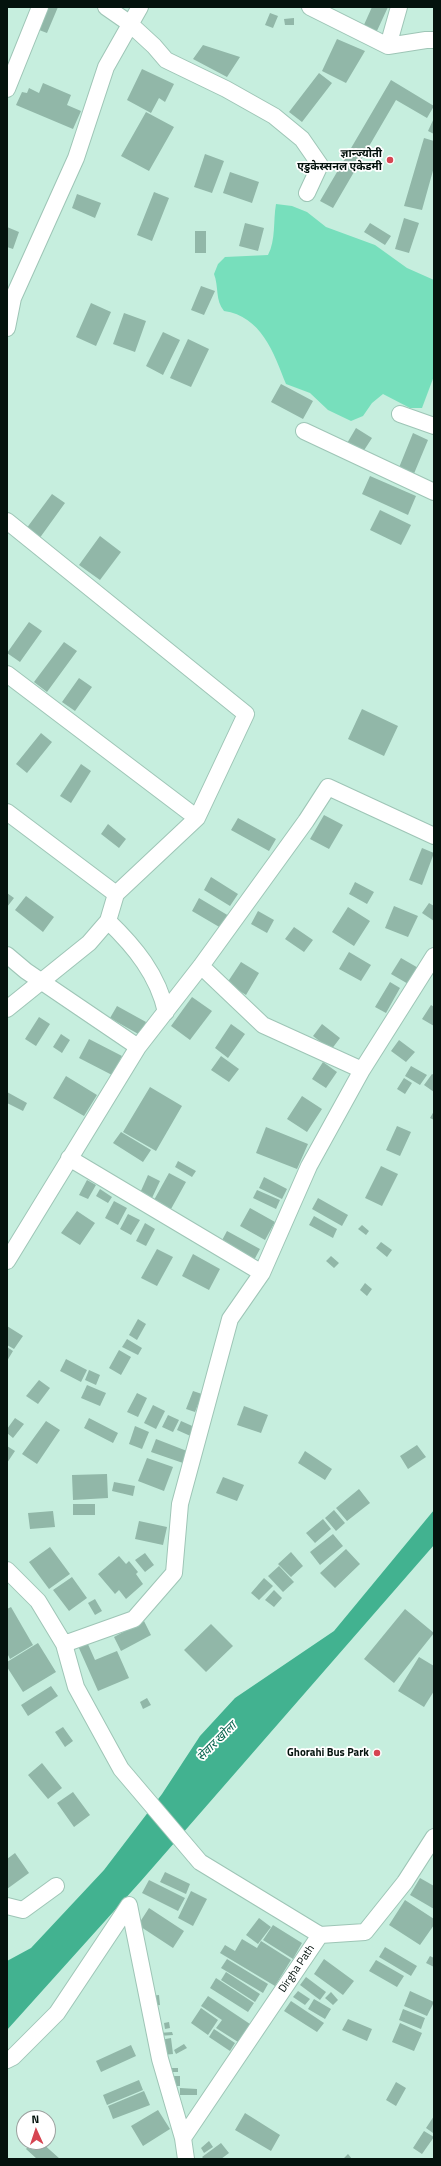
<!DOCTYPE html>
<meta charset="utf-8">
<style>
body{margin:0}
#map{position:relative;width:441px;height:2166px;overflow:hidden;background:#c6eede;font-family:"Titillium Web",sans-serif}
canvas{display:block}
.frame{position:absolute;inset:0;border:8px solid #04120d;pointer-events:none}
.north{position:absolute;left:16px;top:2110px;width:40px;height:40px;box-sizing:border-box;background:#fff;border:1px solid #9ba09e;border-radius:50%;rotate:357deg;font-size:11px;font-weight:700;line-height:16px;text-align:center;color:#04120d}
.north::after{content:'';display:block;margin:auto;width:14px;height:18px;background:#d64552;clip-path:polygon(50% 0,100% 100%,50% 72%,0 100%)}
</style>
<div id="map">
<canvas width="441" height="2166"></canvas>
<div class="frame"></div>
<div class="north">N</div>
</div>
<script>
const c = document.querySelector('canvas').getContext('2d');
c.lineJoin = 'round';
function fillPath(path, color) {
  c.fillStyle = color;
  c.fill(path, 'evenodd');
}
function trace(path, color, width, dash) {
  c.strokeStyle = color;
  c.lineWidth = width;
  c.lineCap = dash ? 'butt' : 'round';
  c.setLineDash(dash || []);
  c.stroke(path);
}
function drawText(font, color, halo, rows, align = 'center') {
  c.font = font + ' "Titillium Web","Noto Sans Devanagari",sans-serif';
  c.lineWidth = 3.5;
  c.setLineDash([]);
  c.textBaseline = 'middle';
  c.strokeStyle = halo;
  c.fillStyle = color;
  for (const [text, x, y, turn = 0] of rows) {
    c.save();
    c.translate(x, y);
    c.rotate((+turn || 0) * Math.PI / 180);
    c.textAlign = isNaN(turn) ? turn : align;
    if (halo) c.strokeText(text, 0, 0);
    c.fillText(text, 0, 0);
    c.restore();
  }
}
fillPath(new Path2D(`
 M276,204L292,206L307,212L326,227L375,245L407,268L434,280V376L422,408H410L383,394L372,403L363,416L351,421L328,410L310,393L286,384C274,353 261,316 224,311C215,300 219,287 214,274L218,264L225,257L268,255C276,240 273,221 276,204Z`), '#77dfbc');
fillPath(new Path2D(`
 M434,1510V1545L141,1881L7,2030V1961L31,1948L104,1870L162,1794L200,1736L235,1698L334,1631Z`), '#42b290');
fillPath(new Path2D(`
 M34,7H58L47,33L26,25Z
 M372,7H388L376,33L363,27Z
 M270,13L278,16L273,28L265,25Z
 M294,18V25H285L284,19Z
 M337,39L365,51L346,83L322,71Z
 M203,45L240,57L227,77L193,59Z
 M142,69L174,84L165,102L159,98L151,113L127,100Z
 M319,73L332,83L302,122L289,112Z
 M391,80L434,106L427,118L396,100L333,208L320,201Z
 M43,83L71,95L67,105L81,111L73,129L16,105L22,92L27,93L29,88L39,93Z
 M146,112L174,127L149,171L121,156Z
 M434,118V134L428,131Z
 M424,138L434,141V167L422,210L404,206Z
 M205,154L224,161L212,193L194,187Z
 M230,172L259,182L252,203L223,193Z
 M154,192L169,198L152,241L137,235Z
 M77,194L101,203L95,218L72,208Z
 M404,218L419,223L409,253L395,249Z
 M245,223L264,228L258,251L239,246Z
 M370,223L391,236L385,245L364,232Z
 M7,227L19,232L13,249L7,247Z
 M195,231H206V253H195Z
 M201,286L215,291L204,315L191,310Z
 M91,303L111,312L96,346L76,337Z
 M124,313L146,321L135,352L113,344Z
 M163,332L180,340L163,375L146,366Z
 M188,339L209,349L191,387L170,378Z
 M281,384L313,401L303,419L271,402Z
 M356,428L372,438L361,455L346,445Z
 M413,433L428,440L413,476L398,470Z
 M370,476L416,496L408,515L362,494Z
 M52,494L65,503L39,539L26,529Z
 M380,510L411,525L401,545L370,530Z
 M100,536L121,552L100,580L79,565Z
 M29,622L42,631L20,662L7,653Z
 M64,642L77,651L47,692L34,682Z
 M79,678L92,687L75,711L62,702Z
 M362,709L398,726L384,756L348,739Z
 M41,733L52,742L27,773L16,764Z
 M81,764L91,771L71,803L60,796Z
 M324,815L343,825L329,849L310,839Z
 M238,818L276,839L269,851L231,830Z
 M108,824L126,839L119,848L101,834Z
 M422,848L434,853L422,885L409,880Z
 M211,877L238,894L230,906L204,890Z
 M355,882L374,892L367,904L349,894Z
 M7,893L14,898L7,907Z
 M26,896L54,917L43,932L15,910Z
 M199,898L229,916L221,928L192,911Z
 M429,903L434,906V921L422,913Z
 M394,906L418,916L408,937L385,928Z
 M348,907L370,921L354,946L332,932Z
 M258,911L274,920L267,933L251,924Z
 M294,927L313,940L304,952L285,939Z
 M349,952L371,965L361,981L339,969Z
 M401,958L420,969L410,985L391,974Z
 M241,962L259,973L246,995L227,983Z
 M390,982L400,988L386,1013L375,1007Z
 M192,997L212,1011L190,1040L171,1026Z
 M431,1005L434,1007V1026L422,1019Z
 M117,1006L146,1022L140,1035L110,1018Z
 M39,1017L50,1024L36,1046L25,1039Z
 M231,1024L245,1034L228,1058L215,1048Z
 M322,1024L340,1038L331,1050L313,1036Z
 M61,1034L70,1040L62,1053L53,1047Z
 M89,1039L122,1056L112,1075L79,1058Z
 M399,1040L415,1052L406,1062L391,1051Z
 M221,1056L239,1069L229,1082L211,1070Z
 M323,1062L337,1072L326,1088L312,1079Z
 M411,1066L427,1075L420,1085L405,1076Z
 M432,1074L434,1075V1092L424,1085Z
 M66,1076L97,1095L84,1116L53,1098Z
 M404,1078L412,1083L405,1094L397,1089Z
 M150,1087L182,1106L156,1151L123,1132Z
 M7,1092L27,1103L23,1111L7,1103Z
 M302,1096L322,1109L307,1132L287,1119Z
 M434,1111V1120L430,1118Z
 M397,1126L411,1132L400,1156L386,1150Z
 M266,1127L308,1144L297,1169L256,1153Z
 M121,1132L151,1150L143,1162L113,1143Z
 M178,1161L196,1171L192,1177L175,1167Z
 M381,1166L398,1174L382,1206L365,1198Z
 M169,1173L186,1182L171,1209L154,1200Z
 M148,1175L160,1181L152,1198L140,1193Z
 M264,1177L287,1189L282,1199L259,1188Z
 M87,1180L96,1185L88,1199L79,1195Z
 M100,1189L112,1197L108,1203L96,1196Z
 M257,1190L280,1200L276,1209L253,1198Z
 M318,1198L348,1215L342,1226L312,1209Z
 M114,1201L127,1208L118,1225L105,1218Z
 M250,1208L275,1222L265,1240L240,1226Z
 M77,1211L95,1223L80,1245L61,1233Z
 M128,1214L140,1220L131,1235L120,1229Z
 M314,1216L337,1229L333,1238L309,1225Z
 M145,1223L155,1229L146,1246L136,1241Z
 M362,1225L369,1231L366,1235L358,1229Z
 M227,1231L260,1249L253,1262L220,1244Z
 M381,1242L392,1250L387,1257L376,1248Z
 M157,1249L173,1257L157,1286L141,1278Z
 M193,1254L220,1269L209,1290L182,1276Z
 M331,1256L339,1263L334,1268L326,1261Z
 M365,1283L372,1289L367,1296L360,1290Z
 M138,1319L146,1324L137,1340L129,1335Z
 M7,1326L23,1336L14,1349L7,1345Z
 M127,1339L142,1348L138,1355L122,1347Z
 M7,1347L13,1351L7,1361Z
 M119,1350L131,1357L121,1375L109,1368Z
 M66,1359L87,1370L81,1382L60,1371Z
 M89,1370L100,1375L96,1385L85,1380Z
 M39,1380L50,1388L38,1404L26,1396Z
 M87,1385L106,1393L100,1406L81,1398Z
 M193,1391L202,1394L195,1412L186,1409Z
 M137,1393L147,1398L138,1417L127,1412Z
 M153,1405L165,1411L156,1429L144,1423Z
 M244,1406L268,1415L261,1433L237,1425Z
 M168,1415L179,1420L173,1432L162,1427Z
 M15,1418L24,1424L13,1438L7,1433V1429Z
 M89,1418L118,1433L113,1443L84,1428Z
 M46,1421L60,1430L37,1464L22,1454Z
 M181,1421L199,1429L195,1438L177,1430Z
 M135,1426L149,1432L142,1449L129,1444Z
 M156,1439L187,1451L183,1463L151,1452Z
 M417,1445L426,1457L408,1469L400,1456Z
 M7,1446L15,1451L7,1463Z
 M305,1451L332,1469L325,1480L298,1463Z
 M147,1458L173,1467L164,1491L138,1481Z
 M107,1474L108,1498L73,1500L72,1475Z
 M223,1477L244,1485L237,1501L216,1493Z
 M114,1482L135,1486L133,1496L112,1491Z
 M359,1489L370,1503L347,1521L336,1508Z
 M73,1504H95V1515H73Z
 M334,1510L345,1523L336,1531L325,1518Z
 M53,1511L55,1527L30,1529L28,1513Z
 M323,1519L331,1529L315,1543L306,1533Z
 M139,1521L167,1527L163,1545L135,1539Z
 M333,1534L343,1546L320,1565L310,1552Z
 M50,1547L70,1574L49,1589L29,1562Z
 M346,1549L360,1564L335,1588L320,1573Z
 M291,1552L303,1566L291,1577L278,1564Z
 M145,1553L154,1565L145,1572L135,1560Z
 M119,1556L126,1564L129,1561L138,1572L136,1574L143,1584L126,1599L119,1590L115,1594L98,1574Z
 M279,1566L294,1582L283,1592L268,1576Z
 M72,1577L87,1598L69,1611L53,1590Z
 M264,1578L273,1586L259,1600L251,1593Z
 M274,1590L282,1598L274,1607L265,1600Z
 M95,1599L102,1611L95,1615L88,1603Z
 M11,1607L33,1645L10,1659L7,1653V1609Z
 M405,1609L434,1633L394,1683L364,1659Z
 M144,1621L151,1635L121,1651L114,1637Z
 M211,1624L233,1646L206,1672L184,1650Z
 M87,1642L95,1660L117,1651L129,1678L98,1691L78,1646Z
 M38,1643L56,1672L23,1692L7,1667V1662Z
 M419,1657L434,1666V1691L424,1707L398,1691Z
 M51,1686L58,1696L28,1716L21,1705Z
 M147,1698L151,1705L143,1709L140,1702Z
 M63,1727L73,1741L65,1747L55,1732Z
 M42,1763L62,1788L48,1799L28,1775Z
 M73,1792L90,1815L74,1827L57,1803Z
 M15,1853L29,1873L7,1889V1859Z
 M165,1872L190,1884L186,1894L160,1882Z
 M420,1878L434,1886V1909L410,1895Z
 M149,1880L185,1898L178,1911L142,1893Z
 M191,1891L207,1899L193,1926L178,1918Z
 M405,1900L434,1919V1925L420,1945L389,1925Z
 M149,1908L184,1931L173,1948L138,1925Z
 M259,1918L271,1927L258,1944L246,1935Z
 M273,1925L302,1943L293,1959L263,1940Z
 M242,1939L257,1948L261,1941L291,1960L275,1986L220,1953L225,1945L235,1951Z
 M385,1947L417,1966L411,1976L379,1957Z
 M430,1956L434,1958V1967L426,1963Z
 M227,1959L268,1984L263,1993L221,1968Z
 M324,1959L354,1981L343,1995L314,1974Z
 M376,1960L404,1976L397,1987L369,1971Z
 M226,1972L260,1994L255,2002L221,1980Z
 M306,1977L326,1992L320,2000L300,1985Z
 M216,1978L254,2003L248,2012L210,1988Z
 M298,1991L310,1999L305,2005L293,1997Z
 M410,1991L434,2002L427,2016L404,2006Z
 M331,1992L338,2000L333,2005L325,1998Z
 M159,1995L160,2005L150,2006L149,1996Z
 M208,1996L250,2024L238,2042L216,2028L222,2020L201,2006Z
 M314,1999L331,2009L325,2019L308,2009Z
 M291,2001L324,2023L317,2032L284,2011Z
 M201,2008L218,2020L208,2035L191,2023Z
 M403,2009L425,2018L421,2029L399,2020Z
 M348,2019L372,2029L367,2041L342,2030Z
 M169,2022L170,2028L165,2029L164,2023Z
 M400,2023L422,2033L414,2051L392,2042Z
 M214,2029L235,2043L230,2051L209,2037Z
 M172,2032L173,2035L159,2036V2033Z
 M171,2038L173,2054L163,2055L160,2040Z
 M184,2044L187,2048L176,2054L174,2050Z
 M131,2045L136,2056L101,2072L96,2061Z
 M167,2068H178V2072H167Z
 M172,2076H180V2086H171Z
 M139,2080L143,2090L107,2105L103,2095Z
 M396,2082L406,2088L396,2106L386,2100Z
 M180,2088L197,2089V2095H180Z
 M144,2091L150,2105L113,2119L108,2106Z
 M158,2110L170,2129L143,2146L131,2126Z
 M245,2113L280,2135L271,2151L235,2130Z
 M434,2116V2131L433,2133L426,2128Z
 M424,2131L434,2137L422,2154L413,2148Z
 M209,2141L213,2147L204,2153L201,2148Z
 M32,2142H41L60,2159H37L26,2149Z
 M221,2143L229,2153L221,2159H204L202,2157Z
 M348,2154L352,2159H343Z`), '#91b7a8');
const minor = new Path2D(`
 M106,7L129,23L154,46L166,60L226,89L274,116L302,139L320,165L307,193
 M310,7L388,46L399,7
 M388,46L426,40H434
 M7,89L40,7
 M7,328L13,298L76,158L106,67L140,7
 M400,414L434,426
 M304,431L434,492
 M7,521L246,714L197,818L116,894L108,921L89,943L7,1009
 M7,674L197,818
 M7,812L116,894
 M108,921C135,947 158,975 166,1012
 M7,955L26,971L138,1047
 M201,966L263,1025L362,1070
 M69,1158L262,1273
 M7,1261L138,1047L201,966L306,821L328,787L434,836
 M7,1570L38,1601L64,1644L76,1687L121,1769L200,1862L320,1935
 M64,1644L134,1619L174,1573L180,1504L230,1319L262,1273L309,1166L362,1070L434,956
 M129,1905L160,2059L183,2138L186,2159
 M7,1906L23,1910L56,1886
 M7,2060L13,2057L57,2013L129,1905
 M183,2138L320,1935L365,1932L405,1882L434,1837`);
trace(minor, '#9ec5b6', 18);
trace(minor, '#fff', 16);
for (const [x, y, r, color] of [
 [390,160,4,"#d64552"],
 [377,1753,4,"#d64552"]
]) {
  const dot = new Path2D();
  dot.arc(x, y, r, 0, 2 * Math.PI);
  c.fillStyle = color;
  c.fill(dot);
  trace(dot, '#fff', 1.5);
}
drawText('bold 11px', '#04120d', '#fff', [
 ["ज्ञान्ज्योती",382,154],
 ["एडुकेस्सनल एकेडमी",382,167],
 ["Ghorahi Bus Park",369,1753]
], 'right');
drawText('11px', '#04120d', '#fff', [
 ["Dirgha Path",297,1969,-56]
]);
drawText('italic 12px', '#05624b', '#fff', [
 ["सेवार खोला",217,1742,-45]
]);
</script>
